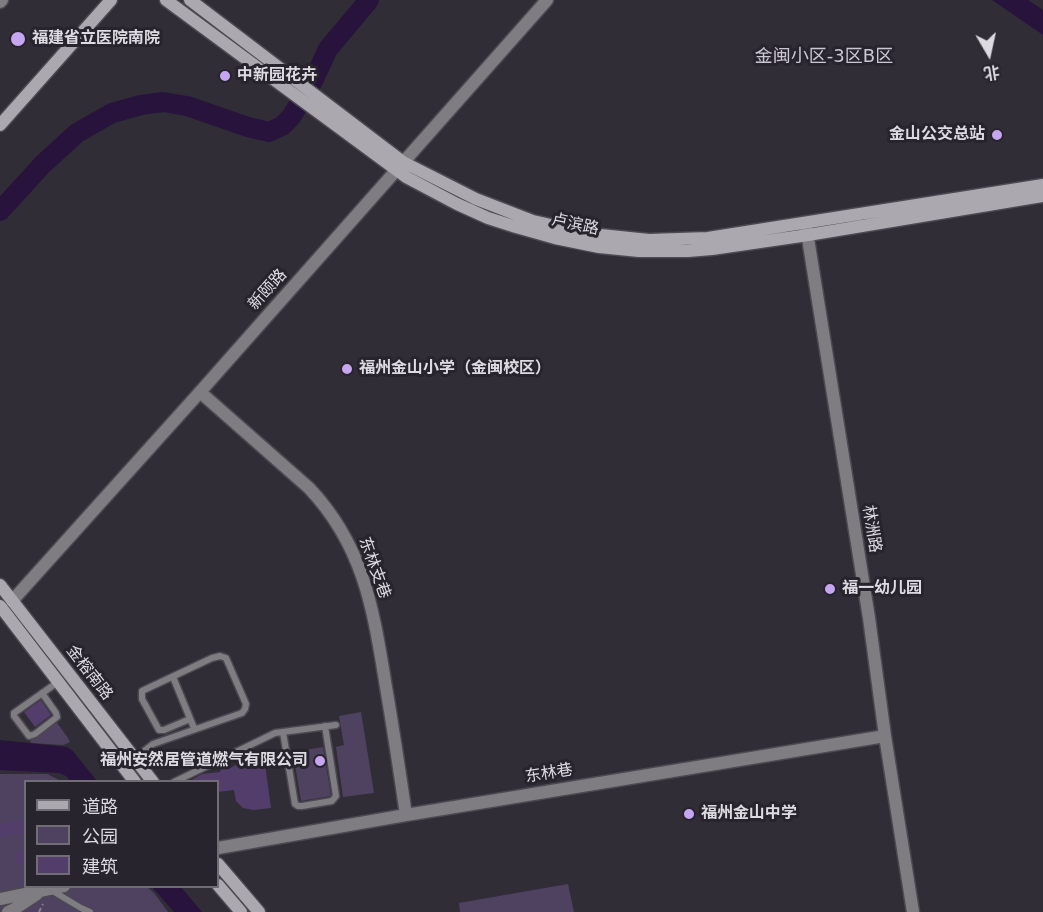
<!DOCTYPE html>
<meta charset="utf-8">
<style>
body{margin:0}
#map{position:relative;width:1043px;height:912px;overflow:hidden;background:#312d37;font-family:"DejaVu Sans","Noto Sans SC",sans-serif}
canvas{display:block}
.legend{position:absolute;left:24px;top:780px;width:195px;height:108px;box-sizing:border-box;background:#27242d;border:2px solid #706d75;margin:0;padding:8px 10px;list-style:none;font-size:18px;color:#dddbe1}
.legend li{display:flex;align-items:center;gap:12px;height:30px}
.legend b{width:30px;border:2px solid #706d75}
.north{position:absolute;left:959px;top:24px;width:60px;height:60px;-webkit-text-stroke:4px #27242d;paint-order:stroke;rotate:171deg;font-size:16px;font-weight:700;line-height:24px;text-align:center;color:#dddbe1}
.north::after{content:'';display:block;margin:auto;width:21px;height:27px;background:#dddbe1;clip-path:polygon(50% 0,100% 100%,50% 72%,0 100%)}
</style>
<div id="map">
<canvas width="1043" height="912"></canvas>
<ul class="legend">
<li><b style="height:8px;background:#aba8b0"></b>道路</li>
<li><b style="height:16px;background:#4f4261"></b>公园</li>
<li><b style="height:16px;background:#533e6b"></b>建筑</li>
</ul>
<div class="north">北</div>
</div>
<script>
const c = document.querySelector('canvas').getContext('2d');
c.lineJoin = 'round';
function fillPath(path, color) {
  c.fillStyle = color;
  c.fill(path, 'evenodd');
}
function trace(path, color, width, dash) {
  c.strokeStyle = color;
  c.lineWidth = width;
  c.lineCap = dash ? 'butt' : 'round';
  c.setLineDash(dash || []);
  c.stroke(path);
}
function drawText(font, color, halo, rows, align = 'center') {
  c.font = font + ' "DejaVu Sans","Noto Sans SC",sans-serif';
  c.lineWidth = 6;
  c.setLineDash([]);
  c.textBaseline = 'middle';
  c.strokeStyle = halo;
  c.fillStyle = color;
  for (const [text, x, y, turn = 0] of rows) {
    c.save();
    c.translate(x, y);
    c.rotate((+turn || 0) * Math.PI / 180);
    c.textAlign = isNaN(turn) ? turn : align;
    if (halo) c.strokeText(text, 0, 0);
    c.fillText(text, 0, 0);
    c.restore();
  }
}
fillPath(new Path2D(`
 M361,712L374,793L343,797L336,747L344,745L339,716Z
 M55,720L68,738L70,742L63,745L31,743L30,740L32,737Z
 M323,747L331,796L301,801L293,752Z
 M0,774H47L61,781L26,782V886L147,887L154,893L168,912H0Z
 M568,884L574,912H460L459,903Z`), '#4f4261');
fillPath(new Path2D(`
 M992,0H1028L1043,10V35Z
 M0,740L67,747L73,751L97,781H70L66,776L59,773L0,770Z
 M152,887H181L202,912H174Z`), '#27133c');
trace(new Path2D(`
 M0,211L43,164L77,133L112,113L141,105L163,102L187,106L248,127L269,132L282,126L291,117L313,81L328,49L369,0`), '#27133c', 20);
fillPath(new Path2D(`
 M41,700L51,715L35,727L24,712Z
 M236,765L246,768L265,765L271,808L254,810L243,808L236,801L234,790L218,792V782H188L202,774L220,772L221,767L228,769Z
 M26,820V833L0,837V824Z
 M26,852V864L17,865L15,854Z`), '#533e6b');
const service = new Path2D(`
 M173,677L194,728
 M42,693L56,713L57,717L35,734L29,736L14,716V713L58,682
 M283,732L295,804L298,806H302L332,801L336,796L325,726
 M135,758L153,744L242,713L245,709L246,704L226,658L220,656L212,658L142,691V699L159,730H164L190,719
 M174,782L275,733L336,725
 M51,890L81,908L90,912`);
const minor = new Path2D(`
 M0,2L2,0`);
const tertiary = new Path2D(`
 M806,226L869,618L885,736L913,912
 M200,392L309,488C366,548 374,615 387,693C394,734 400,774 406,815
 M12,601L200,392L547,0
 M218,848L406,815L885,736
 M0,899L64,886
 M8,912L16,908L37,894`);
const secondary = new Path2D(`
 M166,0L406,177L457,204L488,218L516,227L555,238L599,247L639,251H688L712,249L808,235L1043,196
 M190,0L403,162L476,199L533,221L591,234L649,240L708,238L1043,185
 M0,125L111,0
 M0,585L153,782
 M0,606L135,782
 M218,864L259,912
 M218,885L241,912`);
trace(service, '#4d4952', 9);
trace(minor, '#4d4952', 15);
trace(tertiary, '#4d4952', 15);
trace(secondary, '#4d4952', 15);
trace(new Path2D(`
 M39,912L43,904`), '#848189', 2, [4.5, 3]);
trace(service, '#7f7d82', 6);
trace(minor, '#7f7d82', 12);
trace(tertiary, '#7f7d82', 12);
trace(secondary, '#aba8b0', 12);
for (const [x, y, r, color] of [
 [18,39,8,"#c6a6f0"],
 [225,76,6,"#c6a6f0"],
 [997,135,6,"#c6a6f0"],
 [347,369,6,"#c6a6f0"],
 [830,589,6,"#c6a6f0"],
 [320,761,6,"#c6a6f0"],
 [689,814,6,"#c6a6f0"]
]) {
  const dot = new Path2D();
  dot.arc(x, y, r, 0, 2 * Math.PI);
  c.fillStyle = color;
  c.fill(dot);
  trace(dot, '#27242d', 2);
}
drawText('bold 16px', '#dddbe1', '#27242d', [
 ["福建省立医院南院",32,39],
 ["中新园花卉",237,76],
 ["金山公交总站",985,135,"right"],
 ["福州金山小学（金闽校区）",359,369],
 ["福一幼儿园",842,589],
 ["福州安然居管道燃气有限公司",308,761,"right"],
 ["福州金山中学",701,814]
], 'left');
drawText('16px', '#dddbe1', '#27242d', [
 ["卢滨路",575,225,12],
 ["新颐路",268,290,-48],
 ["林洲路",871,529,81],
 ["东林支巷",374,568,70],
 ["金榕南路",89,673,52],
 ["东林巷",549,774,-9]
]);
drawText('18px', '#cbc6d3', '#27242d', [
 ["金闽小区-3区B区",824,57]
]);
</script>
